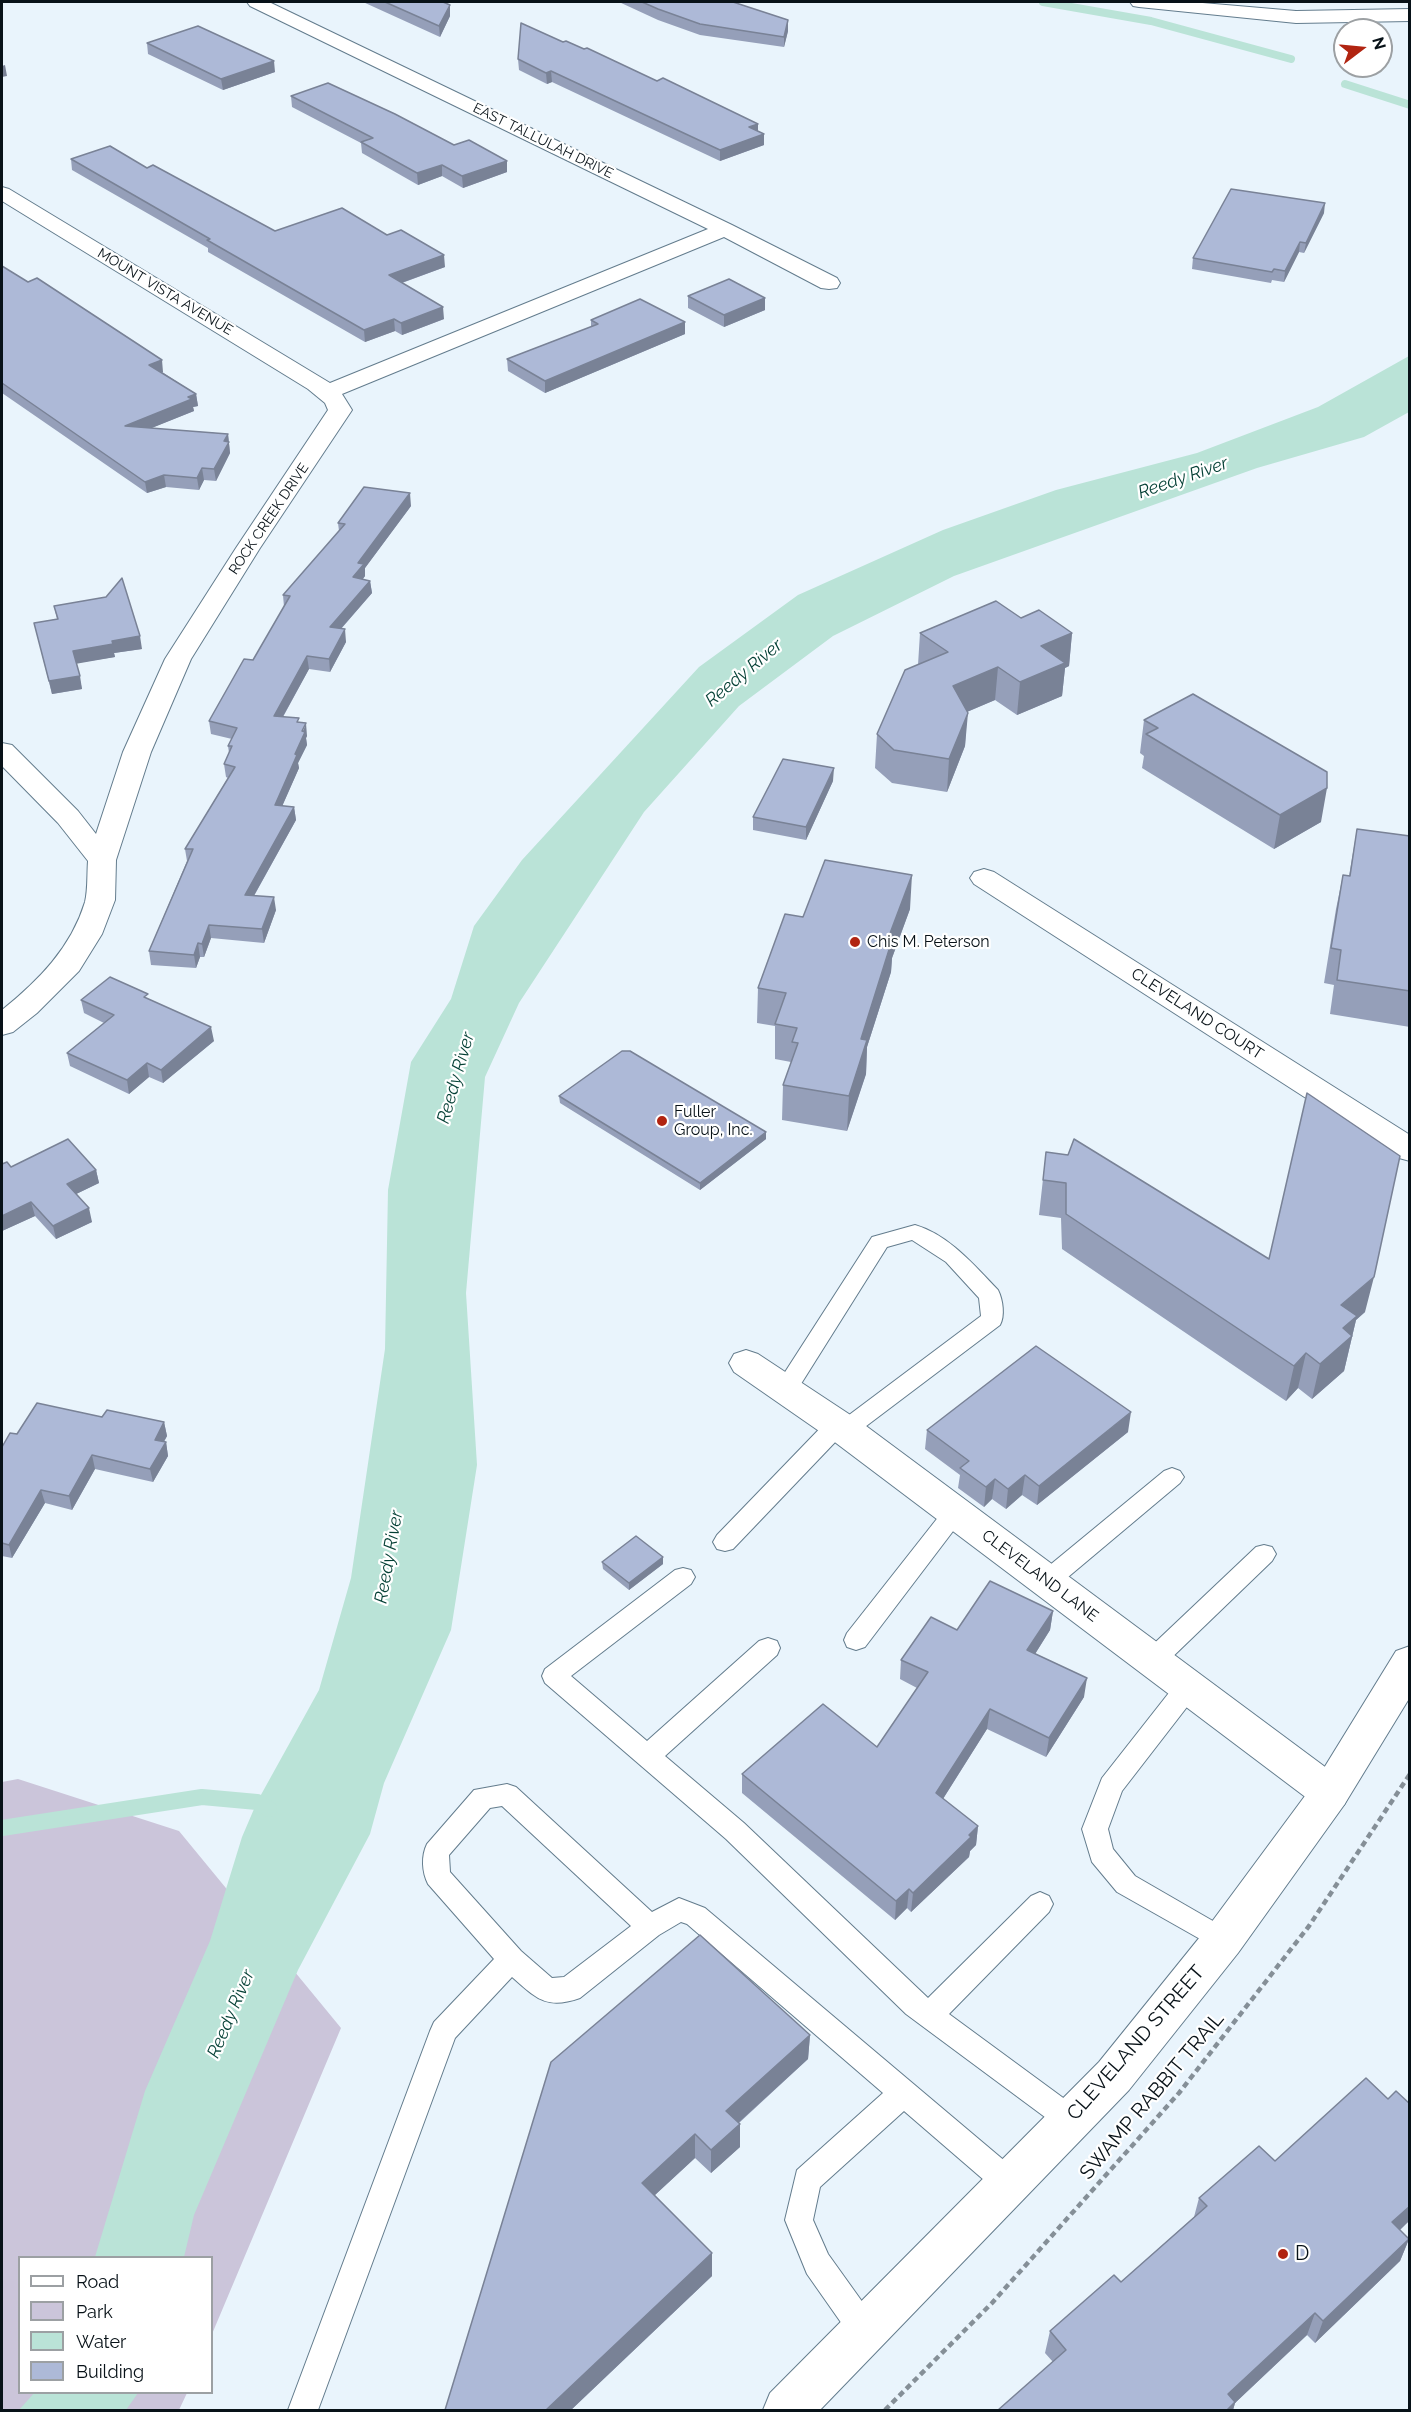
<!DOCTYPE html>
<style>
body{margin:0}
#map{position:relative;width:1411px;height:2412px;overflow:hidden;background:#e9f4fc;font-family:Raleway,sans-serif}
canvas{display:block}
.frame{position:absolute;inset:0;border:3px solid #081218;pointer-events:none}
.legend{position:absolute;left:18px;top:2256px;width:195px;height:138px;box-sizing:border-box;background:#fff;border:2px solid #9ca0a3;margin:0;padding:8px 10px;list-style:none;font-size:18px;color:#081218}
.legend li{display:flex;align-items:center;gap:12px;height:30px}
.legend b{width:30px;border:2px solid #9ca0a3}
.north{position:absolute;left:1333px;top:18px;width:60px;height:60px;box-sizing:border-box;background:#fff;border:2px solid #9ca0a3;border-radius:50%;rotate:74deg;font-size:16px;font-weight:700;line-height:24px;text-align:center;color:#081218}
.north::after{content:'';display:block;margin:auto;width:21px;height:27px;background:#b12411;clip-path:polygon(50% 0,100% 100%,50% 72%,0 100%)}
</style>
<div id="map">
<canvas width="1411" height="2412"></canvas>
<div class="frame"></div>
<ul class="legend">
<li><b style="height:8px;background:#fff"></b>Road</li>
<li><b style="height:16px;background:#cbc5da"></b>Park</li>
<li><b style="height:16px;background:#bae3d7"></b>Water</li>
<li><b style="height:16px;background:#adb9d7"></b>Building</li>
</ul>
<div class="north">N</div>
</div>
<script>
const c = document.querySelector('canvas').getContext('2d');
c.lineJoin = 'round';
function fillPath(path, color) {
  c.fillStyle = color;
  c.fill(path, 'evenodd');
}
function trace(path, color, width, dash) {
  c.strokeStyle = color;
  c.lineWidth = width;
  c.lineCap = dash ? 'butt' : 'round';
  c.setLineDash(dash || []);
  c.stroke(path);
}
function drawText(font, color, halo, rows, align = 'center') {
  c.font = font + ' Raleway,sans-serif';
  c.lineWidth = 4.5;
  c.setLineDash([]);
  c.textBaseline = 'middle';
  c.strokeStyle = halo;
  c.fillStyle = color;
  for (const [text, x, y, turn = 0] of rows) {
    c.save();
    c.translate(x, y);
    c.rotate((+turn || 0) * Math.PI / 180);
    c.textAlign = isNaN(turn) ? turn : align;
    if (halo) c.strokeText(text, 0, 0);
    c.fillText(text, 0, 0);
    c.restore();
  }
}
fillPath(new Path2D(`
 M18,1779L179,1831L341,2028L212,2334V2258H20V2392L187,2393L179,2410H2V1782Z`), '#cbc5da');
fillPath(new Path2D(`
 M1409,356V412L1364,437L1257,468L954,576L833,636L739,706L644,812L519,1003L485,1077L466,1293L477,1465L451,1630L384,1783L370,1834L298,1970L194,2215L184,2257H95L145,2091L210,1941L242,1837L257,1802L319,1690L351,1578L385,1349L388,1190L411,1062L451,999L474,926L522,860L699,667L798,595L943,530L1056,490L1197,453L1318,407Z
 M35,2392H138V2393L126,2410H19Z`), '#bae3d7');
trace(new Path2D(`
 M1043,2L1151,21L1291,59
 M1345,84L1410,105`), '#bae3d7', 8);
trace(new Path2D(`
 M2,1828L202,1797L257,1802L269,1809`), '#bae3d7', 16);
const service = new Path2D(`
 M915,1225C949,1235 974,1265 998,1290C1003,1300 1005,1316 1000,1325L853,1436L845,1439L840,1437L733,1549L725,1551L717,1549L713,1542L717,1535L830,1418L838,1415L845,1418L981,1316L979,1298L946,1262L912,1240L887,1247L794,1395L786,1397L778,1395L775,1389L778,1383L872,1237Z
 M1172,1468L1180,1471L1184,1477L1180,1483L1055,1588L1047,1590L1039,1588L1035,1581L1039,1574L1164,1471Z
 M955,1503L963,1506L967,1512L963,1518L865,1647L856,1650L847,1647L844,1640L847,1633L947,1506Z
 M1264,1545L1272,1547L1276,1554L1272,1561L1162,1667L1153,1670L1144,1667L1141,1660L1144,1653L1256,1547Z
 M683,1568L691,1570L695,1577L691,1584L571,1676L647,1741L759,1641L768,1638L777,1641L780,1648L777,1655L665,1756L744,1823L928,1998L1031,1896L1040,1892L1049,1896L1053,1904L1049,1912L949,2014L1081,2111L1085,2120L1081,2129L1071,2133L1061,2129L906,2014L726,1839L545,1683L542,1676L545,1669L675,1570Z
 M1188,1677L1197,1680L1200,1687L1197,1694L1122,1791L1108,1829L1113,1849L1135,1876L1232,1932L1236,1940L1232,1948L1223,1952L1117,1892L1092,1862L1082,1829L1102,1778L1179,1680Z
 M507,1784L516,1787L652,1912L679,1898L705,1908L1019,2173L1023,2183L1019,2193L1009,2197L999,2193L904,2111L820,2187L813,2220L828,2254L876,2321L880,2331L876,2341L865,2346L854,2341L807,2274L785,2220L797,2170L883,2093L687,1924L681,1922L659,1935L580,1998C546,2010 536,1998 512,1977L455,2038L318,2410H288L430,2031L434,2022L494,1959L428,1884C422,1872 421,1856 427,1844L474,1790ZM502,1806L631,1926L564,1977L552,1978L521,1951L450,1872L449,1855L490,1808Z`);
const minor = new Path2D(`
 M247,2H269L732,225L837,278L840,283L837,288L829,289L821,288L724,237L342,394L352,410L260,548L191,659L151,752L116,860L115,900L102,934L79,971L37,1013L13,1032L2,1035V1010C38,981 71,948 85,902C88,890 87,874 88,861L58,823L2,766V743L12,745L78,811L96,834L123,752L165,659L236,548L328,410L325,403L308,389L2,201V187L9,189L330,383L708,229L250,6Z
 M1130,2H1191L1296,11L1410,9V21L1296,23L1139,7L1133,6Z
 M984,869L994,872L1410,1135V1161L1399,1158L974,884L970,878L974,872Z
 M746,1350L758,1354L858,1420L1344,1781L1350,1793L1344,1805L1330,1810L1316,1805L832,1440L734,1372L729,1363L734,1354Z`);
const tertiary = new Path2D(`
 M1410,1646V1697L1344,1805L1238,1953L1129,2090L820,2410H763L770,2393L1099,2062L1208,1927L1316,1781L1396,1651Z`);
trace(service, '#637c8d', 2);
trace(minor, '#637c8d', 2);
trace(tertiary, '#637c8d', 2);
trace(new Path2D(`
 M885,2410L992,2303L1179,2093L1309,1926L1410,1774`), '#858f97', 4.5, [6, 4]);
fillPath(service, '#fff');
fillPath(minor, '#fff');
fillPath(tertiary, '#fff');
fillPath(new Path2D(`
 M363,2H443L450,16L440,37Z
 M619,2H733L788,20V31L784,47L700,35L658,20Z
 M147,43L275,72L223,90L148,54Z
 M518,59L764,134V145L720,161L552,82L547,84L519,70Z
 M291,96L507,161V172L463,188L442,176L418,185L362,153L361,143L292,107Z
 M71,159L147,168L275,231L387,235L445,267L402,283L444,319L402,335L395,331L365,342L208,252V248L72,170Z
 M1324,213L1304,253L1299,252L1284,282L1272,280L1271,283L1192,269L1193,258Z
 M2,266L163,372H162L196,394L198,406L193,407L194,411L151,428L228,434L230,453L216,481L204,480L199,490L166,487L147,493L2,393Z
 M688,296L765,298V310L724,327L688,308Z
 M591,320L685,334L545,393L508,371L507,359L591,327Z
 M411,506L365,568V576L363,579L370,581L372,593L341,629L346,642L330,672L309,669L283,717L299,722L307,736L306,738L307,745L298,763L299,768L282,806L294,807L296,820L254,896L276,910L264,943L211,938L204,957H200L196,968L151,965L149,951L187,861L185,849L228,778L226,777L224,764L229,753L228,746L232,739L211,734L209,721L253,660L284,607L283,595L339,531L338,523Z
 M54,606L142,649L114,653L115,657L76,663L82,689L52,694L34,623L57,619Z
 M920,633H1072L1069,666L1065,668L1062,696L1017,715L995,700L967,712L965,746L947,792L892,783L875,768L877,734L918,665Z
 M1144,720L1321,822L1274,849L1142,768L1144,756L1140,753Z
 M833,781L806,840L753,830V817Z
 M1357,829L1410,836V1027L1330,1014L1334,985L1324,983L1336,909L1343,875L1349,876Z
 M910,909L892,958L891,972L867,1047L866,1074L847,1131L782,1120L783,1085L791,1062L775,1059V1026L757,1023L758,988L803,917Z
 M149,999L214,1041L163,1083L149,1077L129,1094L70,1066L67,1053L104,1023L84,1013L81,1000Z
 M559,1096L766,1139L700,1190L560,1103Z
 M1046,1152L1269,1259L1365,1312L1356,1320L1344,1371L1312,1399L1298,1388L1286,1401L1062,1249L1061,1218L1039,1215Z
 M2,1164L11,1167L96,1170L99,1183L76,1194L92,1222L56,1239L35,1216L2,1231Z
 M102,1417L164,1422L167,1436L164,1442H166L168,1456L153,1482L95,1469L72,1510L45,1503L12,1558L2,1556V1447L17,1434Z
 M927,1430L1128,1432L1037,1505L1022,1495L1006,1509L992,1499L984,1507L958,1488L960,1475L925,1449Z
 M663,1557V1564L629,1590L603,1569L602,1562Z
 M1053,1611L1050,1630L1035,1654L1084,1697L1046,1757L987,1729L943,1799L978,1826L976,1845L970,1851L969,1857L911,1912L907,1908L895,1920L742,1793V1774L877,1747L917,1688L900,1679L901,1660L957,1630Z
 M810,2035L808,2059L739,2123L740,2124V2147L711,2173L695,2158L655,2195L712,2253V2276L571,2410H445L551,2062Z
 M1388,2099L1410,2104V2220L1400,2230L1409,2239L1400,2261L1315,2343L1307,2335L1235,2403L1233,2410H998L1053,2362L1045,2353L1050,2331L1121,2282L1194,2217L1199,2198L1275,2161Z`), '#959fb9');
fillPath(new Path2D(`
 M450,5V16L440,37L439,26Z
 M788,20V31L784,47V37Z
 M274,61L275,72L223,90L221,79Z
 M5,65L7,76L2,77V66Z
 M551,71L552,82L547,84L546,73Z
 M758,124V135L749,127Z
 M764,134V145L720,161V150Z
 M507,161V172L463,188L462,176Z
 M442,165V176L418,185L417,173Z
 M1325,203L1324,213L1304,253L1306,243Z
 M1300,242L1299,252L1284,282L1285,271Z
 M444,255L445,267L390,287L389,275Z
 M765,298V310L724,327V315Z
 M443,307L444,319L402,335L401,323Z
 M394,319L395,331L365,342L364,330Z
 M685,322V334L545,393V381Z
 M162,360L163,372L151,376L149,365Z
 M196,394L198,406L193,407L194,411L127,438L125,426Z
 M228,434L230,453L216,481L214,469L224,441Z
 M202,468L204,480L199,490L197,478Z
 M164,475L166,487L147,493L145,482Z
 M410,493L411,506L365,568V576L354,590L353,577L358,563Z
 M370,581L372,593L331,640L330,627Z
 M345,629L346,642L330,672L329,659Z
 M1072,633L1069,666L1065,668L1062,696L1017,715L1020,682L1041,646Z
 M140,636L142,649L114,653L115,657L75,664L73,651L112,641Z
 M307,656L309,669L276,729L274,716Z
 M998,667L995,700L950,719L953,686Z
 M80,676L82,689L52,694L49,681Z
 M968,713L965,746L947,792L949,759Z
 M306,723L307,736L306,738L307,745L298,763L299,768L277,818L275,805L295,754Z
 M834,768L833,781L806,840V827Z
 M1327,788L1321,822L1274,849L1280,815Z
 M294,807L296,820L247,908L245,895Z
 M912,875L910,909L892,958L891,972L867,1047L866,1074L847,1131L849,1096L861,1039L889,936Z
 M274,897L276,910L264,943L262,929Z
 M209,925L211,938L204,957L202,944Z
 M198,943L200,957L196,968L194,955Z
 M211,1027L214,1041L163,1083L161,1070Z
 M147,1063L149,1077L129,1094L127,1080Z
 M766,1132V1139L700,1190V1183Z
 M96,1170L99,1183L70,1197L67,1184Z
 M31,1202L35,1216L2,1231V1216Z
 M89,1208L92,1222L56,1239L53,1226Z
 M1374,1277L1365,1312L1356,1320L1344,1371L1312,1399L1320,1364L1341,1305Z
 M1306,1353L1298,1388L1286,1401L1294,1366Z
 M1131,1412L1128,1432L1037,1505L1039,1486Z
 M164,1422L167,1436L157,1453L155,1440Z
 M166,1442L168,1456L153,1482L150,1469Z
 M92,1455L95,1469L72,1510L69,1496Z
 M1025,1475L1022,1495L1006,1509L1008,1489Z
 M995,1479L992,1499L984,1507L986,1487Z
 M41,1490L45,1503L12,1558L9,1545Z
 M663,1557V1564L629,1590V1583Z
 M1053,1611L1050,1630L1025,1670L1027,1650Z
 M1087,1678L1084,1697L1046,1757L1049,1738Z
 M990,1709L987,1729L934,1813L936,1793Z
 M978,1826L976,1845L970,1851L969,1857L911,1912L913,1893Z
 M909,1889L907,1908L895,1920L896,1901Z
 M810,2035L808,2059L726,2134V2111Z
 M740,2124V2147L711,2173V2150Z
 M695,2134V2158L643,2206L642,2183Z
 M1410,2206V2220L1384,2245L1392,2222Z
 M1409,2239L1400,2261L1315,2343L1323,2321Z
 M712,2253V2276L571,2410H546Z
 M1315,2313L1307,2335L1235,2403L1233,2410H1223L1228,2394Z`), '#798296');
const building = new Path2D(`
 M385,2H443L450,5L439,26Z
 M642,2H733L788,20L784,37L700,24L658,9Z
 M521,23L563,42L566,41L584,49L587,48L657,81L663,78L758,124L749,127L764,134L720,150L551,71L546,73L518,59Z
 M198,26L274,61L221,79L147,43Z
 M328,83L395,114L454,145L469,140L507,161L462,176L442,165L417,173L361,142L373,138L291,96Z
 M110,146L147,168L153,165L275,231L342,208L387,235L401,230L444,255L389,275L443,307L401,323L394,319L364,330L207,240L210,239L71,159Z
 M1231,189L1325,203L1306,243L1300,242L1285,271L1274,269L1272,272L1193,258Z
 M2,266L28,282L37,278L162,360L149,365L196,394L188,397L192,399L125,426L228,434L224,441L229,442L214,469L202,468L197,478L164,475L145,482L2,383Z
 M729,279L765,298L724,315L688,296Z
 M640,299L685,322L545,381L507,359L598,324L591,320Z
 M364,487L410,493L358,563L364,564L353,577L370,581L330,627L345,629L329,659L307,656L274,716L299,718L297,722L306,723L302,731L305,732L295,754L297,755L275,805L294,807L245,895L274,897L262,929L209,925L202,944L198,943L194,955L149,951L193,849H185L235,767L224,764L232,746H228L237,728L209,721L244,659L253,660L290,596L283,595L345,524L338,523Z
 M122,578L140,636L112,641L113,644L73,651L80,676L49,681L34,623L58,619L54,606L106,597Z
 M996,601L1021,618L1039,610L1072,633L1041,646L1065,663L1020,682L998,667L953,686L968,713L949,759L894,750L877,734L905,670L948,652L920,633Z
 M1193,694L1327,772V788L1280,815L1146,734L1158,728L1144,720Z
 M783,759L834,768L806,827L753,817Z
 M1357,829L1410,836V991L1337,980L1341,950L1331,948L1343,875L1350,876Z
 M825,860L912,875L889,936L893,937L861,1039L867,1040L849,1096L783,1085L798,1043L792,1042L797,1028L775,1024L786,993L758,988L785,914L803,917Z
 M110,977L148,994L144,997L211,1027L161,1070L147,1063L127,1080L67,1053L114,1015L81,1000Z
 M622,1051H630L766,1132L700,1183L559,1096Z
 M1307,1093L1400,1156L1374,1277L1341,1305L1357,1316L1343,1328L1352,1336L1320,1364L1306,1353L1294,1366L1066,1214V1183L1043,1180L1046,1152L1068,1155L1074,1139L1269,1259Z
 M68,1139L96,1170L67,1184L89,1208L53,1226L31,1202L2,1216V1164L7,1162L11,1167Z
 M1036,1346L1131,1412L1039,1486L1025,1475L1008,1489L995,1479L986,1487L960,1468L969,1461L927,1430Z
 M37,1403L102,1417L107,1410L164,1422L155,1440L166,1442L150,1469L92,1455L69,1496L41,1490L9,1545L2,1543V1447L10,1433L17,1434Z
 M636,1536L663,1557L629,1583L602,1562Z
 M990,1581L1053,1611L1027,1650L1087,1678L1049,1738L990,1709L936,1793L978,1826L969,1835L971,1837L913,1893L909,1889L896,1901L742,1774L823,1704L877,1747L928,1672L901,1660L931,1617L957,1630Z
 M700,1935L810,2035L726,2111L740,2124L711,2150L695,2134L642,2183L712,2253L546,2410H445L551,2062Z
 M1366,2078L1388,2099L1396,2091L1410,2104V2206L1392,2222L1409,2239L1323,2321L1315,2313L1228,2394L1235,2402L1227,2410H998L1066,2350L1050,2331L1114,2275L1121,2282L1207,2206L1199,2198L1259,2146L1275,2161Z`);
fillPath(building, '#adb9d7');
trace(building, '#798296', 1.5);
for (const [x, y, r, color] of [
 [855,942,6,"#b12411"],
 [662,1121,6,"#b12411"],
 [1283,2254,6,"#b12411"]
]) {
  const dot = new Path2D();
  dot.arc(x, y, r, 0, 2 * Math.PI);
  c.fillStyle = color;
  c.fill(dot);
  trace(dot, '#fff', 2);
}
drawText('14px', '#081218', '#fff', [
 ["EAST TALLULAH DRIVE",543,141,26],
 ["MOUNT VISTA AVENUE",165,292,31],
 ["ROCK CREEK DRIVE",269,519,-56]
]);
drawText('16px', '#081218', '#fff', [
 ["Chis M. Peterson",867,942],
 ["Fuller",674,1112],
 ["Group, Inc.",674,1130]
], 'left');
drawText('16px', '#081218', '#fff', [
 ["CLEVELAND COURT",1197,1014,33],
 ["CLEVELAND LANE",1040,1576,37]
]);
drawText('italic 18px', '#033f34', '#fff', [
 ["Reedy River",1183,478,-19],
 ["Reedy River",744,673,-40],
 ["Reedy River",456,1078,-74],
 ["Reedy River",389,1557,-80],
 ["Reedy River",231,2014,-67]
]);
drawText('20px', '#081218', '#fff', [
 ["CLEVELAND STREET",1136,2043,-49],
 ["SWAMP RABBIT TRAIL",1152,2096,-50]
]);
drawText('20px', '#081218', '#fff', [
 ["D",1295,2254]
], 'left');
</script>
